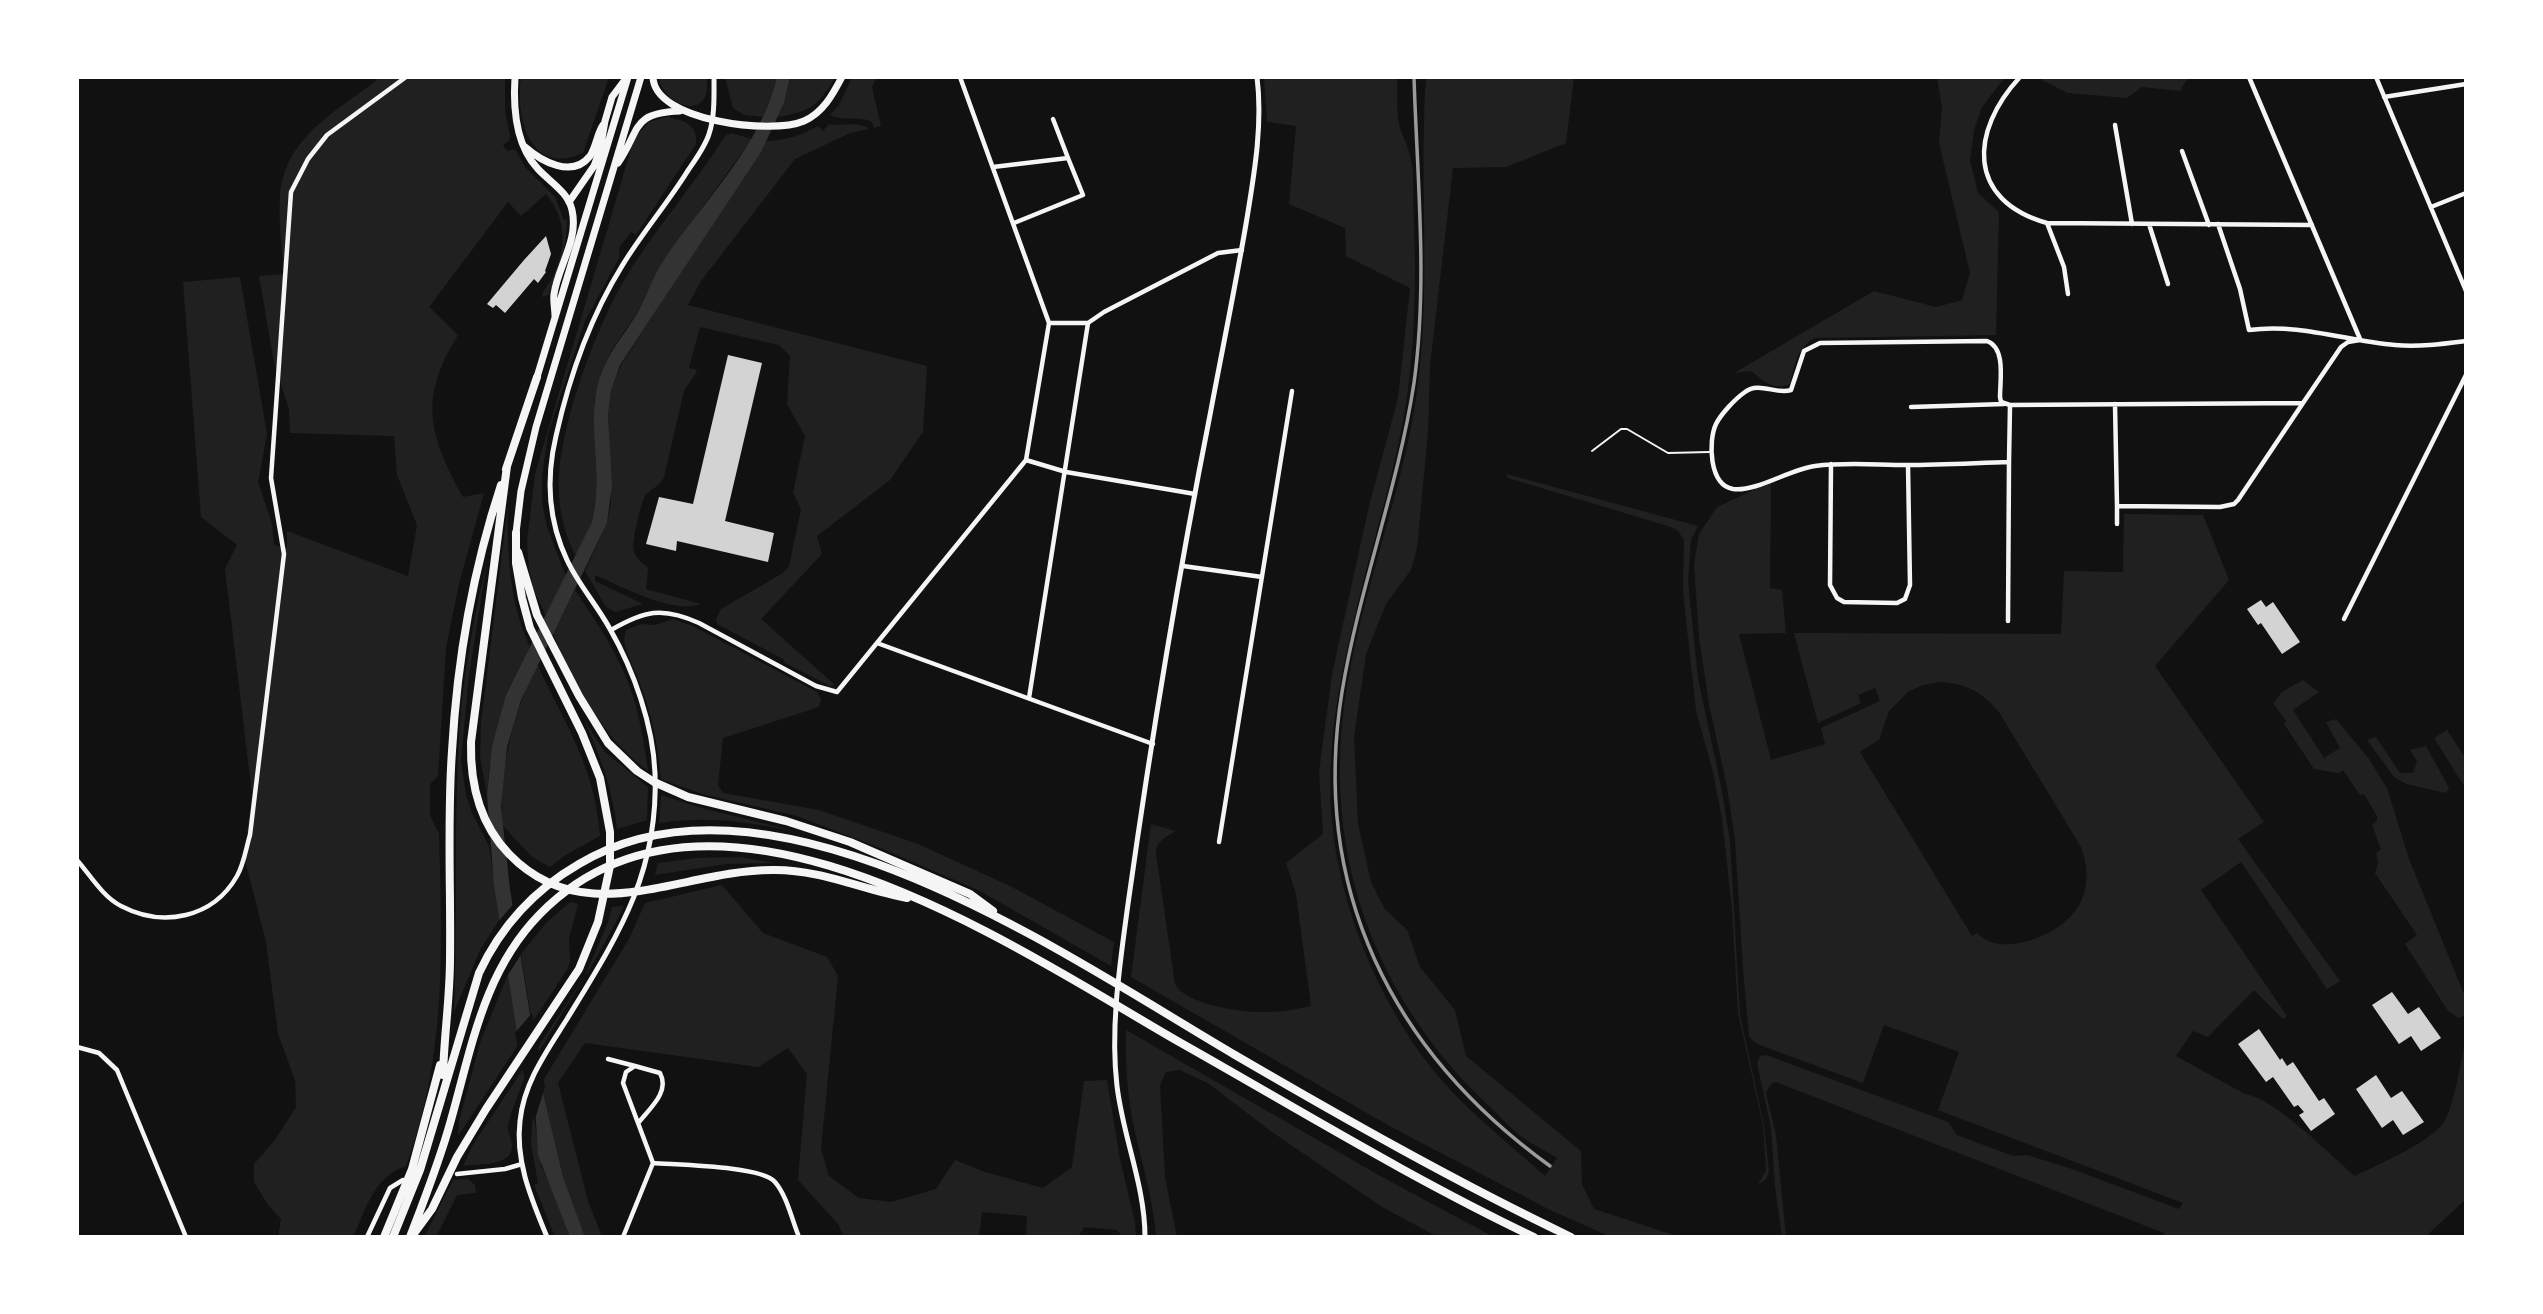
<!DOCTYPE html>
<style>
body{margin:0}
#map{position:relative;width:2543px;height:1314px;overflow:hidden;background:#111;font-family:"Playfair Display",serif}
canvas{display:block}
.frame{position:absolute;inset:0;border:79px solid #fff;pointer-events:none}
</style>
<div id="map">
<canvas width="2543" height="1314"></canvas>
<div class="frame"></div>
</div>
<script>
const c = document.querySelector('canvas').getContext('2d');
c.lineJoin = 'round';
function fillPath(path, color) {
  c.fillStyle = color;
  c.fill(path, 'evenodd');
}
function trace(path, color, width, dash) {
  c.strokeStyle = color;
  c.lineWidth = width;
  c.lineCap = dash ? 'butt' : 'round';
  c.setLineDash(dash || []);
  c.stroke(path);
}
fillPath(new Path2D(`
 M377,77H505V111L510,136L509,141L503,145L507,151L515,149L525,167L555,197L564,220L567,219C567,244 560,273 548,295L542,297C543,289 549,285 552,278C567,248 567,220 546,194L521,216L508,202L429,307L458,335C418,399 429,435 463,497L484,493L459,584L446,648L438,776L430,784V816L439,833C442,948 447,1056 406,1166C374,1176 366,1209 353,1237H278L281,1219L268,1205L254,1182V1164L275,1140L296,1107L295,1080L278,1034L266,942L244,856L252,795L225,569L237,545L201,517L183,282L240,277L267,434L258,482L272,524L274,545L287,548V531L408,576L417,525L397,475L394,436L290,433L289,409L274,363L259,276L284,274C282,248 278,222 280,197C283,139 335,112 377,80Z
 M521,77H609L583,153C530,177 515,118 521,77Z
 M659,77H707C707,82 708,89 706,94C699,119 661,101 659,77Z
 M725,77H777L773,93L763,117L744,115L733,108Z
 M790,77H835C820,105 809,112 778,117L784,103Z
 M852,77H877L872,87L881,126L874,128L872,122C859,115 844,122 830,115L839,105Z
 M1264,77H1397C1398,92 1396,110 1399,124C1403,138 1410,150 1412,164C1414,183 1413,204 1414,223C1416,279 1415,334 1408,389C1398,466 1371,544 1354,620C1343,666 1333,713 1331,761C1324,865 1364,977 1426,1061C1459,1105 1504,1139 1545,1176L1557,1158C1546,1151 1533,1145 1522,1137C1510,1128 1499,1115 1488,1105C1382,1005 1328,871 1342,725C1352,620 1394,520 1413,417C1434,304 1418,190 1426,77H1574L1566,143L1506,167L1453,168L1430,365L1428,433L1417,548L1411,570L1386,604L1366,654L1354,737L1358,824L1371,882L1384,908L1407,930L1420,967L1455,1010L1466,1056L1581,1151L1582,1184L1594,1209L1680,1237H1611L1550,1210L1393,1128L1131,977L1151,824L1176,831C1166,837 1156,841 1156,854L1175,984C1186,1005 1244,1013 1267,1012C1281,1012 1297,1009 1311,1006L1296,894L1286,863L1323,834L1319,772L1332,674L1369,506L1398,398L1410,288L1346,256L1345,228L1289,204L1296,126L1267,122Z
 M1937,77H2005L1982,107L1974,130L1970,160L1978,193L1999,212L1996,335L1814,338C1796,350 1795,364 1790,384C1773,391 1764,381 1751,371L1734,373L1874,291L1936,307L1962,300L1970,273L1939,143L1942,108Z
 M2042,77H2188L2180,91L2142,87L2127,98L2068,93L2042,80Z
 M667,117C683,120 698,124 696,144L636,235L631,232L620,246L619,258L585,321L548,434L542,476V502L547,527L566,576L546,616L534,591L529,569L527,542L535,474L634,139L649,122Z
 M829,124C843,127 858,120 869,129L850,133L795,159L701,281L688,305L927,366L923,432L890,480L817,536L822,554L761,619L835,685L830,686L785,663L783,659L717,624L716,619L721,609L783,573L789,566L801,509L793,493L805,436L787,404L790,356L779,345L700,327L689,368L697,370L696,373L684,391L664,477C660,487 651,488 645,496C641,504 631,542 634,551C636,558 642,563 648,568L646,589L701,604C674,615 621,586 595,575V581L643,604L615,612L606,607L585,571L607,523L611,504L608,415L611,391L621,365L766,141C786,140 800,136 818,126L823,131Z
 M731,133L752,139L664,260L640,308L611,351L602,371L594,401L598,502L592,522L576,557C563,532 557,503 559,475C562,421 595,331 622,284C652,232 693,187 725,136Z
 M1506,474L1698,526L1691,540L1688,581L1698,679L1721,786L1730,841L1740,1015L1764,1125L1769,1172L1766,1179L1758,1185L1766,1170L1763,1125L1738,1013L1732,909L1722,819L1713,772L1696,711L1683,592L1684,540L1678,531L1671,527L1508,478Z
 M1771,482L1770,588L1782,590L1786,633L1739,634L1771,760L1825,744L1821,728L1880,701L1875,688L1858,695L1861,703L1818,723L1794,633L2061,634L2064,571L2123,572L2124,514L2203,515L2229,580L2155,666L2264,822L2238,839L2340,981L2327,989L2241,862L2201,890L2287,1016L2283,1019L2254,990L2208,1037L2193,1031L2176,1056L2245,1094C2277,1100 2328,1153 2355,1176C2377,1165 2431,1142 2444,1122C2454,1107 2462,1056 2466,1037V1199L2425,1237H2163L2164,1233L1776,1082L1772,1083L1766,1093L1776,1135L1786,1237H1782L1775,1187L1771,1128L1757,1063L1760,1056L1766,1055L1948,1122L1957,1135L2013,1156L2027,1155L2072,1169L2179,1209L2183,1203L1938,1110L1959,1052L1884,1025L1863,1083L1765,1047L1754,1042L1749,1036L1743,969L1735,840L1727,787L1709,704L1699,637L1694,564L1699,534L1717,507ZM1941,682C1967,684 1982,692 1999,712L2081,847C2098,895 2074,927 2028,941C2008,946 1992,947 1977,933L1972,936L1860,752L1879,740L1889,711L1908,692L1923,685Z
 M508,505C507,554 509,602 530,647L506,695L489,769L487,795L480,757L481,723Z
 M487,560L469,676L461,760L466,795L472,813L489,846L500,919L481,948L454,1012C458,916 453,819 460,723C464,668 475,614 487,560Z
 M575,590C590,613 606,635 618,660C636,694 643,733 648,771C602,737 574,685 553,633Z
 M673,619L693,626L817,692L821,699L819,707L723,738L718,785L723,793L819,810L918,844L1010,886L1114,942L1111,966L980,891L885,850L797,816L702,794L661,779C658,740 649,702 633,667C628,654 621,643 626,630L641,624L655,625Z
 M537,664C565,725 595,766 600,836L564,856L550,867L532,857L502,825C500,768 512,716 537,664Z
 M2303,680L2319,692L2293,710L2324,758L2340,748L2326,722L2336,719L2369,759L2387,788L2409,859L2466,999L2465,1015L2459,1018L2448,1011L2405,944L2417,935L2375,873L2378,863L2376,853L2381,849L2372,825L2377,821V816L2364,794L2360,795L2343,770L2339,773L2314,769L2284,724L2286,721L2273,703L2282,692Z
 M584,720L605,752L648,787L647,820L617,829C613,790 600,756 584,720Z
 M2447,730L2466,759V789L2434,738Z
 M2376,737L2400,773H2413L2417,761L2410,750L2426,746L2449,788L2446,793L2406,784L2394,777L2367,740Z
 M661,795L702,808L806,834C757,823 710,815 659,823Z
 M740,857L775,863L726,864L655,875L658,863L696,858Z
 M722,885L763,933L827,957L838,976L821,1149L829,1176L859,1198L891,1202L936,1189L955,1160L985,1172L1043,1188L1072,1167L1084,1081L1107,1080L1120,1159L1135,1222L1136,1237H1123L1117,1230L1084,1227L1078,1237H1026L1027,1216L982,1212L979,1237H844L838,1224L798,1180L807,1074L788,1048L758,1067L585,1043L558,1083L588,1201L602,1237H585L563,1177L541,1084L629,939L645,903Z
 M570,902L578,904L569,938L570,960L568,968L532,1023L521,954L547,922Z
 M624,906C603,950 576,990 551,1032C541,1049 529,1066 522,1084C518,1095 508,1119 508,1129C509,1138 516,1146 509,1155C500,1166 476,1164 463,1166L474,1143L585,976L608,922L612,907Z
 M509,972L520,1042L458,1136L459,1121L481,1040Z
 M1126,1030L1382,1177L1494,1237H1438L1382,1207L1272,1132L1209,1084L1180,1070L1166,1072L1160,1085L1165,1177L1177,1237H1156C1153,1196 1140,1158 1132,1118C1127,1089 1125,1059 1126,1030Z
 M533,1109L541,1166L553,1191L570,1237H555L534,1185L538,1183L531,1144Z
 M468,1179L475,1185L476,1193L457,1195L436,1237H424L453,1180Z`), '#202020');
fillPath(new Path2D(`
 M777,77H790L784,103L761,152L620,365L611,391L608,415L612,485L607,523L521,700L507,747L501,807L510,889L541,1084L563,1177L585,1237H570L538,1155L536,1121L516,1026L494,885L487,795L492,746L506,695L592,522C606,470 582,417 603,369C612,347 628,330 639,310C648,293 654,274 665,258C704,201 762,144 777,77Z`), '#333');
fillPath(new Path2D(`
 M516,901L524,950L506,978L497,923Z
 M532,1013L545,1087L534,1122L515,1033Z`), '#111');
fillPath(new Path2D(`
 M546,236L551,254L545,271L546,272L538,283L534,279L505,313L496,305L493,308L487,304L524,260Z
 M728,355L762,363L725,521L774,533L768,562L677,541L676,551L646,544L659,497L693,504Z
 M2261,600L2266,607L2273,602L2300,642L2282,654L2261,623L2258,625L2247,609Z
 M2392,992L2408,1014L2419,1007L2441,1038L2421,1051L2411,1036L2399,1044L2372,1005Z
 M2259,1029L2280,1060L2282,1058L2287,1066L2293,1062L2319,1101L2324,1098L2335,1114L2311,1131L2299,1115L2304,1112L2298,1105L2294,1107L2273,1077L2266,1082L2238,1044Z
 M2376,1075L2391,1098L2402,1091L2424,1122L2403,1135L2393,1120L2382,1128L2356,1089Z`), '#d3d3d3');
trace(new Path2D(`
 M1592,451L1621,429H1627L1668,453L1709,452`), '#f5f5f5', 2);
trace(new Path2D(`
 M2020,77C1970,131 1966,200 2047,223L2312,225
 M2249,77L2360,339
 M2376,77L2466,291
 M2384,97L2466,84
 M1053,119L1068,158
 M2115,125L2132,224
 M2182,151L2209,225
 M993,167L1068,158L1083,195L1014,223
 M2431,207L2466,193
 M2047,223L2064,267L2068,294
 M2149,224L2168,284
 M2218,224L2240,289L2249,330C2299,323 2346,341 2395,345C2419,347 2442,344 2466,341
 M1049,323H1088L1104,312L1218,253L1242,250
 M2115,404L2117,506L2220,507L2234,504L2238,500L2303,403
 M2010,405L2001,402L2000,397C2000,380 2006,348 1987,341L1820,343L1804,351L1791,390C1776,395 1759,381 1745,392C1735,399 1721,414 1716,424C1708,441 1709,485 1733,489C1757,492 1790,469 1815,466C1846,462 1876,465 1907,465C1941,465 1975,463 2009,462L2010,405L2303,403L2341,347L2348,342L2360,340
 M1911,407L2004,404
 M1026,460L1066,472L1195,494
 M1831,464L1830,585L1837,598L1844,602L1897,603L1905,599L1910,585L1908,465
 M2117,524V506
 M1183,566L1262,577
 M2344,619L2466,375
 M2008,621L2009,462
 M611,630C644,611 662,606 699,623L816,686L837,692L1026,460L1049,323L960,77
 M877,643L1153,744
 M1029,698L1088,323
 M1219,842L1292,391
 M77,860C90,875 103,897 121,906C163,928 213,918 237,876C244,864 246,848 250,835L284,554L271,478L291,192L308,159L327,135L406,77
 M77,1047L99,1053L117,1070L186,1237
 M608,1059L635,1066
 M653,1163C677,1165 762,1166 775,1182C787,1196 792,1220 799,1237
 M457,1174L505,1169L522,1164
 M367,1237L390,1188L403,1180
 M623,1237L653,1163L623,1083L626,1072L635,1066L660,1073C670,1092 650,1108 639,1122`), '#f5f5f5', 4.5);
trace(new Path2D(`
 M547,1237C532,1200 515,1162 520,1121C524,1082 547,1051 567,1019C617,937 659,874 655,773C653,725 634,671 610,629C597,605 578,584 567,560C548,520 546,478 556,436C569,378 591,316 622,266C642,233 667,204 687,172C695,160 705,147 709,134C715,116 714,95 714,77
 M1145,1237C1145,1186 1123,1137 1117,1086C1110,1027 1120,963 1128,904C1151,741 1178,577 1210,415C1222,351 1235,288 1246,224C1254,175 1263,126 1257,77`), '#f5f5f5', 5);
trace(new Path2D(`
 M515,77C513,108 515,145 538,169C550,182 568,192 572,210C579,240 558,266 554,294C553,301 555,309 555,316
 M653,77C654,121 772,135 804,121C823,113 833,94 842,77
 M525,147C541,161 572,179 590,156C596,147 597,134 603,125
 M618,163C641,130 630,113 680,111
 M569,202L594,166L600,150L605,121L612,97L624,81
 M537,377L628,77
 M516,533L521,491L536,427L641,77`), '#f5f5f5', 7);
trace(new Path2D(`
 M507,466L471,742C470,783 479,823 509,854C585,933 681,870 772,870C819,869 861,889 907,898
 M506,469L537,377
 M518,552L537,615L579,696L608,743L637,771L654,782L688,797L786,821L850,842L970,894L993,911
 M443,1075C444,1036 450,998 450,959C451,889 447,820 452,751C457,662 473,570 501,485
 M413,1235L432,1209L457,1157L486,1109L579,969L598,922L610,866V832L600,778L582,733L530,628L522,598L516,563V533
 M384,1237L412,1169L440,1065
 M393,1237L420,1170L479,973C501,926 534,890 579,864C772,748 1069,958 1235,1055C1345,1119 1456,1182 1571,1237
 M410,1237C425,1198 440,1160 451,1120C472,1046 484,971 540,914C713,738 1017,949 1181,1043C1298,1109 1412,1179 1534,1237`), '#f5f5f5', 8);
trace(new Path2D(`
 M1414,77C1417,178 1428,282 1414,383C1398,488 1359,588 1342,692C1310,888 1392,1052 1550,1166`), '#9a9a9a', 3.5);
</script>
